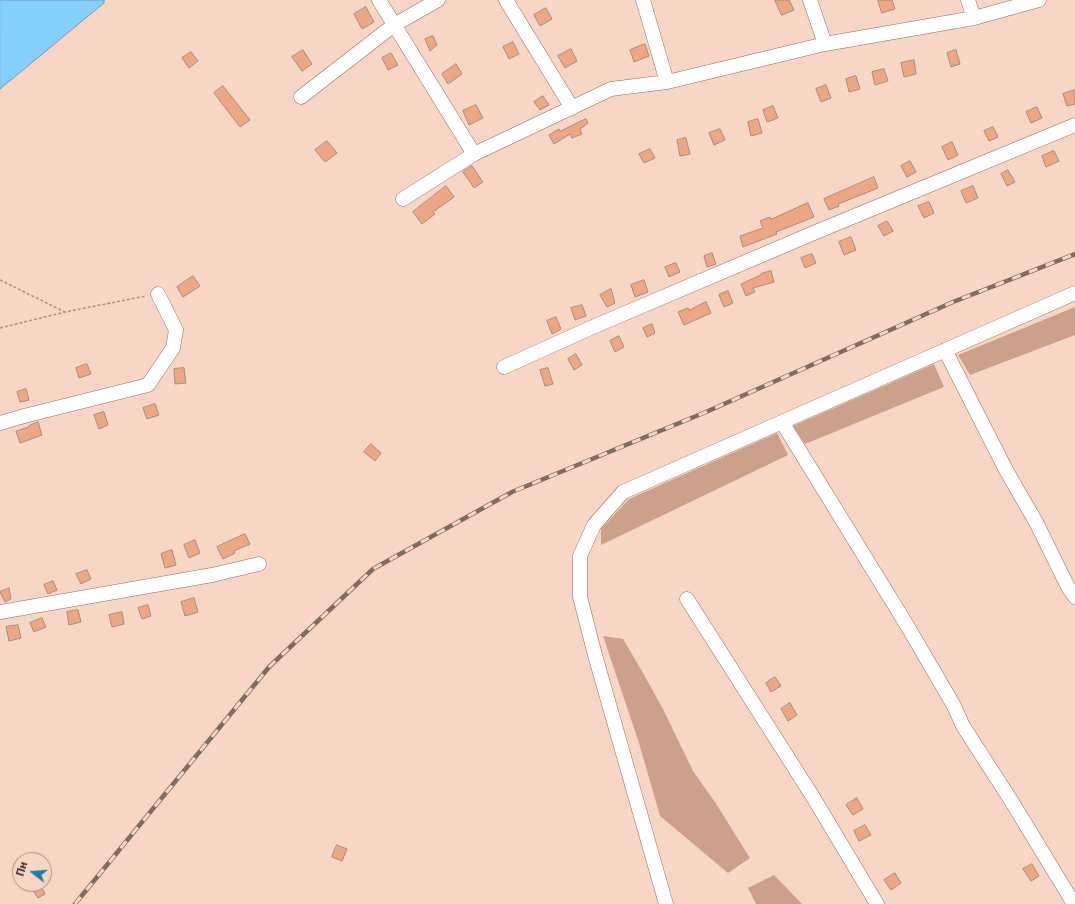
<!DOCTYPE html>
<meta charset="utf-8">
<style>
body{margin:0}
#map{position:relative;width:1075px;height:904px;overflow:hidden;background:#f8d6c6;font-family:"Exo 2",sans-serif}
canvas{display:block}
.north{position:absolute;left:12px;top:852px;width:40px;height:40px;box-sizing:border-box;background:#f8d6c6;border:1px solid #aa9084;border-radius:50%;rotate:287deg;font-size:11px;font-weight:700;line-height:16px;text-align:center;color:#352822}
.north::after{content:'';display:block;margin:auto;width:14px;height:18px;background:#1e7da9;clip-path:polygon(50% 0,100% 100%,50% 72%,0 100%)}
</style>
<div id="map">
<canvas width="1075" height="904"></canvas>
<div class="north">Пн</div>
</div>
<script>
const c = document.querySelector('canvas').getContext('2d');
c.lineJoin = 'round';
function fillPath(path, color) {
  c.fillStyle = color;
  c.fill(path, 'evenodd');
}
function trace(path, color, width, dash) {
  c.strokeStyle = color;
  c.lineWidth = width;
  c.lineCap = dash ? 'butt' : 'round';
  c.setLineDash(dash || []);
  c.stroke(path);
}
fillPath(new Path2D(`
 M1075,307V335L970,375L958,355Z
 M934,364L944,387L805,444L793,426Z
 M777,433L788,455L601,545V529L629,499Z
 M603,636L623,639L639,666L663,709L693,771L715,802L750,858L728,873L660,816L639,743Z
 M774,875L802,904H756L748,888Z`), '#cda08b');
const water = new Path2D(`
 M0,0H104V3L0,89Z`);
fillPath(water, '#84d0fb');
trace(water, '#6c9eba', 1);
const building = new Path2D(`
 M775,0H789L794,10L782,15Z
 M878,0H892L895,9L882,13Z
 M366,7L374,22L362,29L354,14Z
 M546,8L552,19L540,26L534,15Z
 M433,36L437,45L430,51L425,39Z
 M513,42L519,54L509,59L503,47Z
 M645,44L649,56L634,62L630,50Z
 M571,49L577,61L565,68L558,56Z
 M303,50L312,64L302,71L292,57Z
 M956,50L960,64L951,67L947,53Z
 M191,52L198,61L189,68L182,58Z
 M391,53L398,65L388,70L382,58Z
 M914,60L916,74L904,77L901,63Z
 M456,64L462,74L448,84L442,74Z
 M884,69L888,81L875,85L872,72Z
 M856,76L860,89L849,92L846,79Z
 M826,85L831,98L821,102L816,89Z
 M223,86L250,120L240,127L214,93Z
 M1075,90V104L1067,106L1063,94Z
 M543,96L549,105L540,110L534,102Z
 M476,105L483,118L469,125L463,111Z
 M773,106L778,118L767,122L763,110Z
 M1037,107L1042,118L1031,123L1026,112Z
 M586,119L588,123L580,129L582,134L572,138L570,134L554,144L549,135L559,129L560,131Z
 M758,119L762,133L751,136L748,122Z
 M993,127L998,137L989,141L984,131Z
 M720,129L725,140L714,145L709,133Z
 M686,138L690,154L680,156L677,140Z
 M327,141L337,153L325,162L315,150Z
 M952,142L958,155L948,160L942,147Z
 M650,149L655,158L644,163L639,154Z
 M1054,151L1059,161L1046,167L1042,156Z
 M910,161L916,172L907,177L901,166Z
 M472,166L483,182L474,188L463,172Z
 M1008,170L1015,182L1007,186L1001,174Z
 M874,177L878,188L838,204L839,206L829,210L824,199Z
 M446,186L454,197L433,212L435,214L422,224L413,212Z
 M973,186L978,198L966,203L961,191Z
 M929,202L934,213L924,218L918,206Z
 M808,203L814,217L776,232L777,234L743,247L740,236L763,228L760,221L770,217L771,219Z
 M887,221L893,231L884,236L878,226Z
 M851,237L856,250L844,255L839,242Z
 M712,253L716,264L707,267L704,256Z
 M812,254L816,263L805,268L801,258Z
 M676,263L680,272L669,277L665,267Z
 M771,271L774,282L753,288L755,292L746,296L741,284L761,275V274Z
 M193,276L200,286L183,297L177,287Z
 M644,280L648,292L635,297L631,285Z
 M611,289L615,303L607,307L600,295Z
 M728,291L733,303L724,307L719,295Z
 M706,302L711,313L684,325L678,312L688,308L689,310Z
 M582,305L586,316L575,320L571,308Z
 M556,317L561,329L552,334L547,321Z
 M652,324L655,333L647,337L643,328Z
 M619,336L624,347L615,352L610,341Z
 M576,354L582,365L574,370L568,359Z
 M87,364L91,374L79,378L76,368Z
 M184,368L186,383L175,384L174,369Z
 M548,368L553,384L545,386L540,370Z
 M26,389L29,400L20,402L17,392Z
 M155,404L159,415L147,419L143,408Z
 M104,412L108,425L99,429L94,415Z
 M38,422L42,435L20,443L16,431L29,427V426Z
 M371,444L381,453L375,461L364,452Z
 M245,534L250,544L234,551L235,553L223,559L217,547Z
 M195,540L200,553L189,558L184,545Z
 M172,550L176,565L165,568L161,554Z
 M87,570L91,579L81,584L76,574Z
 M53,581L57,590L48,594L44,585Z
 M9,588L11,599L5,602L0,592Z
 M194,598L198,612L185,616L181,602Z
 M148,605L151,616L142,619L138,608Z
 M78,610L81,622L69,625L67,612Z
 M122,612L124,624L112,627L109,615Z
 M42,618L46,627L34,632L30,623Z
 M18,625L21,638L9,641L6,627Z
 M775,677L781,686L771,692L766,683Z
 M790,703L797,715L788,721L781,709Z
 M857,798L863,809L853,815L846,805Z
 M865,825L871,835L859,841L854,831Z
 M337,845L347,849L342,861L332,857Z
 M1032,864L1039,876L1031,881L1023,869Z
 M895,873L901,883L891,890L884,880Z
 M40,884L45,894L38,898L32,889Z`);
fillPath(building, '#eea784');
trace(building, '#aa8b7c', 1);
const minor = new Path2D(`
 M379,0L474,154
 M506,0L572,108
 M643,0L667,82
 M810,0L825,44
 M968,0L974,18
 M301,97L394,25L438,0
 M403,199L474,154L611,89L667,82L825,44L974,18L1039,0
 M945,350L1006,470L1037,524L1068,587L1075,597
 M504,367L595,326L816,232L1075,125
 M782,422L908,627L954,706L963,726L1012,802L1074,904
 M0,423L24,416L148,385L173,348L176,330L158,294
 M687,599L813,797L877,904
 M0,612L212,575L259,564
 M666,904L595,655L580,597V556L594,525L623,492L1075,293`);
trace(minor, '#8a6c5e', 15);
trace(new Path2D(`
 M0,280L65,312
 M0,328L65,312L146,296`), '#a99084', 1.5, [3, 2]);
trace(minor, '#fff', 14);
const rail = new Path2D(`
 M75,904L269,667L373,569L512,492L706,412L953,302L1075,254`);
trace(rail, '#816c62', 4.5);
trace(rail, '#f8d6c6', 3, [9]);
</script>
